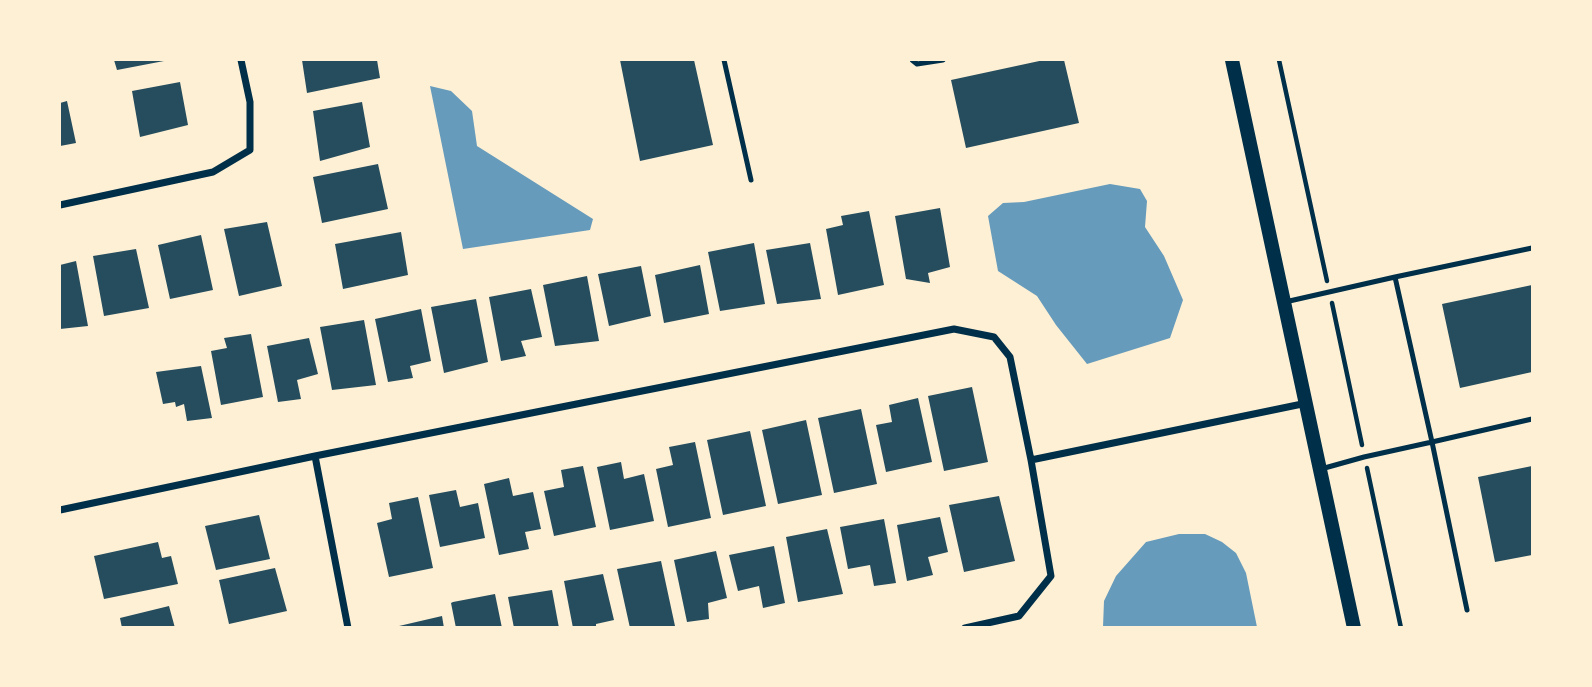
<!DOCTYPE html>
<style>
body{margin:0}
#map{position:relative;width:1592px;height:687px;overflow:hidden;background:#fdf0d5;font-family:"Space Grotesk",sans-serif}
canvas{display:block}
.frame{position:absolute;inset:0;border:61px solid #fdf0d5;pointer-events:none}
</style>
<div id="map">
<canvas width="1592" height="687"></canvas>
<div class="frame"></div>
</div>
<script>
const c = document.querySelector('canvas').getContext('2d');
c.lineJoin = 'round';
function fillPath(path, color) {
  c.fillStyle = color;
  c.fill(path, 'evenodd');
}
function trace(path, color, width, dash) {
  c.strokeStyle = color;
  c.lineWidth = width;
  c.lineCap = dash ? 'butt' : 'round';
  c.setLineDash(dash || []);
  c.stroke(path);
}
fillPath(new Path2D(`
 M430,86L451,91L472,111L477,146L593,219L590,230L463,249Z
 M1110,184L1140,189L1147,201L1145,227L1164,256L1183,300L1170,338L1087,364L1056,325L1037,296L998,271L988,216L1003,203L1024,202Z
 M1179,534H1205L1222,542L1236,553L1246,573L1257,627H1103L1104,601L1116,576L1146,542Z`), '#669bbc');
fillPath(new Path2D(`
 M114,60H164V61L117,70Z
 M302,60H377L380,78L307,93Z
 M620,60H694L713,145L640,161Z
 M1044,60H1064L1079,123L966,148L951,80Z
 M180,82L188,125L140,137L132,91Z
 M67,101L76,143L60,146V103Z
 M362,102L370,147L320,161L313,111Z
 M378,164L388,209L322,223L313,177Z
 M940,208L950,267L928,273L930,283L906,279L895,216Z
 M869,211L884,285L838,295L826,229L843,225L841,216Z
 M267,222L282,286L239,296L224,229Z
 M401,232L408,275L343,289L335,244Z
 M201,235L213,290L170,299L158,245Z
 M754,243L765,304L720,311L708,252Z
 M810,243L821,299L777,304L766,250Z
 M136,249L149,308L104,316L93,256Z
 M76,261L88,326L60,329V265Z
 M700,265L709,314L664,323L655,275Z
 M641,266L651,316L609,326L598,274Z
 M587,276L599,341L555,346L543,285Z
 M1532,285V372L1460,388L1442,304Z
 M531,289L542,337L521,341L526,356L501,361L489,297Z
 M476,299L488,362L444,373L431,307Z
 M421,309L431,361L410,366L413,378L388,382L375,319Z
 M364,320L376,385L332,390L320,327Z
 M251,334L263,397L221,405L211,351L227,348L224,338Z
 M309,338L318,374L297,380L301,399L278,402L267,346Z
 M201,366L212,418L187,421L184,404L176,407L175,402L163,404L156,372Z
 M972,387L988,462L944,471L928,396Z
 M918,398L932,462L886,472L876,425L892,422L889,405Z
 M861,409L877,484L834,493L818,418Z
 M806,420L822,495L778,504L762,430Z
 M750,431L766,506L723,515L707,440Z
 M695,442L711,518L668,527L656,469L673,465L669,447Z
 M621,462L624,479L644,474L654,521L610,530L597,467Z
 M583,466L596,527L554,536L544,491L564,487L561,470Z
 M1532,466V555L1495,562L1478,477Z
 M509,478L513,496L533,492L541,529L525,532L529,549L499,555L484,484Z
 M456,490L460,507L478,503L485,538L440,547L429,495Z
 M999,496L1015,561L964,572L949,505Z
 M418,497L433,568L389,577L377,523L392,519L389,503Z
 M259,515L270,559L216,570L205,526Z
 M940,517L948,552L928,557L933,575L907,581L897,525Z
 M884,519L896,583L874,586L870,565L848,569L840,527Z
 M827,529L843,594L798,602L786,537Z
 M158,542L162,558L171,556L178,584L104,599L94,556Z
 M774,546L785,603L763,608L759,586L738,591L729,555Z
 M716,551L727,598L708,603L709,619L687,622L674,560Z
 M661,561L675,626L665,628H630L617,569Z
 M275,568L287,611L229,624L219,580Z
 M603,574L614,620L596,624V628H573L564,581Z
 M552,590L559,628H514L508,597Z
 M495,594L502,628H456L451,603L453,602Z
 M169,606L175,628H122L120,618Z
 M442,616L444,628H399V626Z`), '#264d5e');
trace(new Path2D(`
 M1279,60L1327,281
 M1332,303L1362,445
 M1367,468L1401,628`), '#003049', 4.5);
trace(new Path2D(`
 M724,60L751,180
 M912,60L917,64L943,60
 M1395,277L1532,248
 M1285,302L1395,277L1432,442L1364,457L1321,469
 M1467,610L1432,442L1532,419`), '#003049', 5);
trace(new Path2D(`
 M60,205L213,172L250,150V102L241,60
 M315,456L348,628
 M1031,460L1307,403
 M60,510L315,456L954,329L994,337L1010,357L1031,460L1051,576L1019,616L965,628`), '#003049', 7);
trace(new Path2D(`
 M1232,60L1354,628`), '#003049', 14);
</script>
